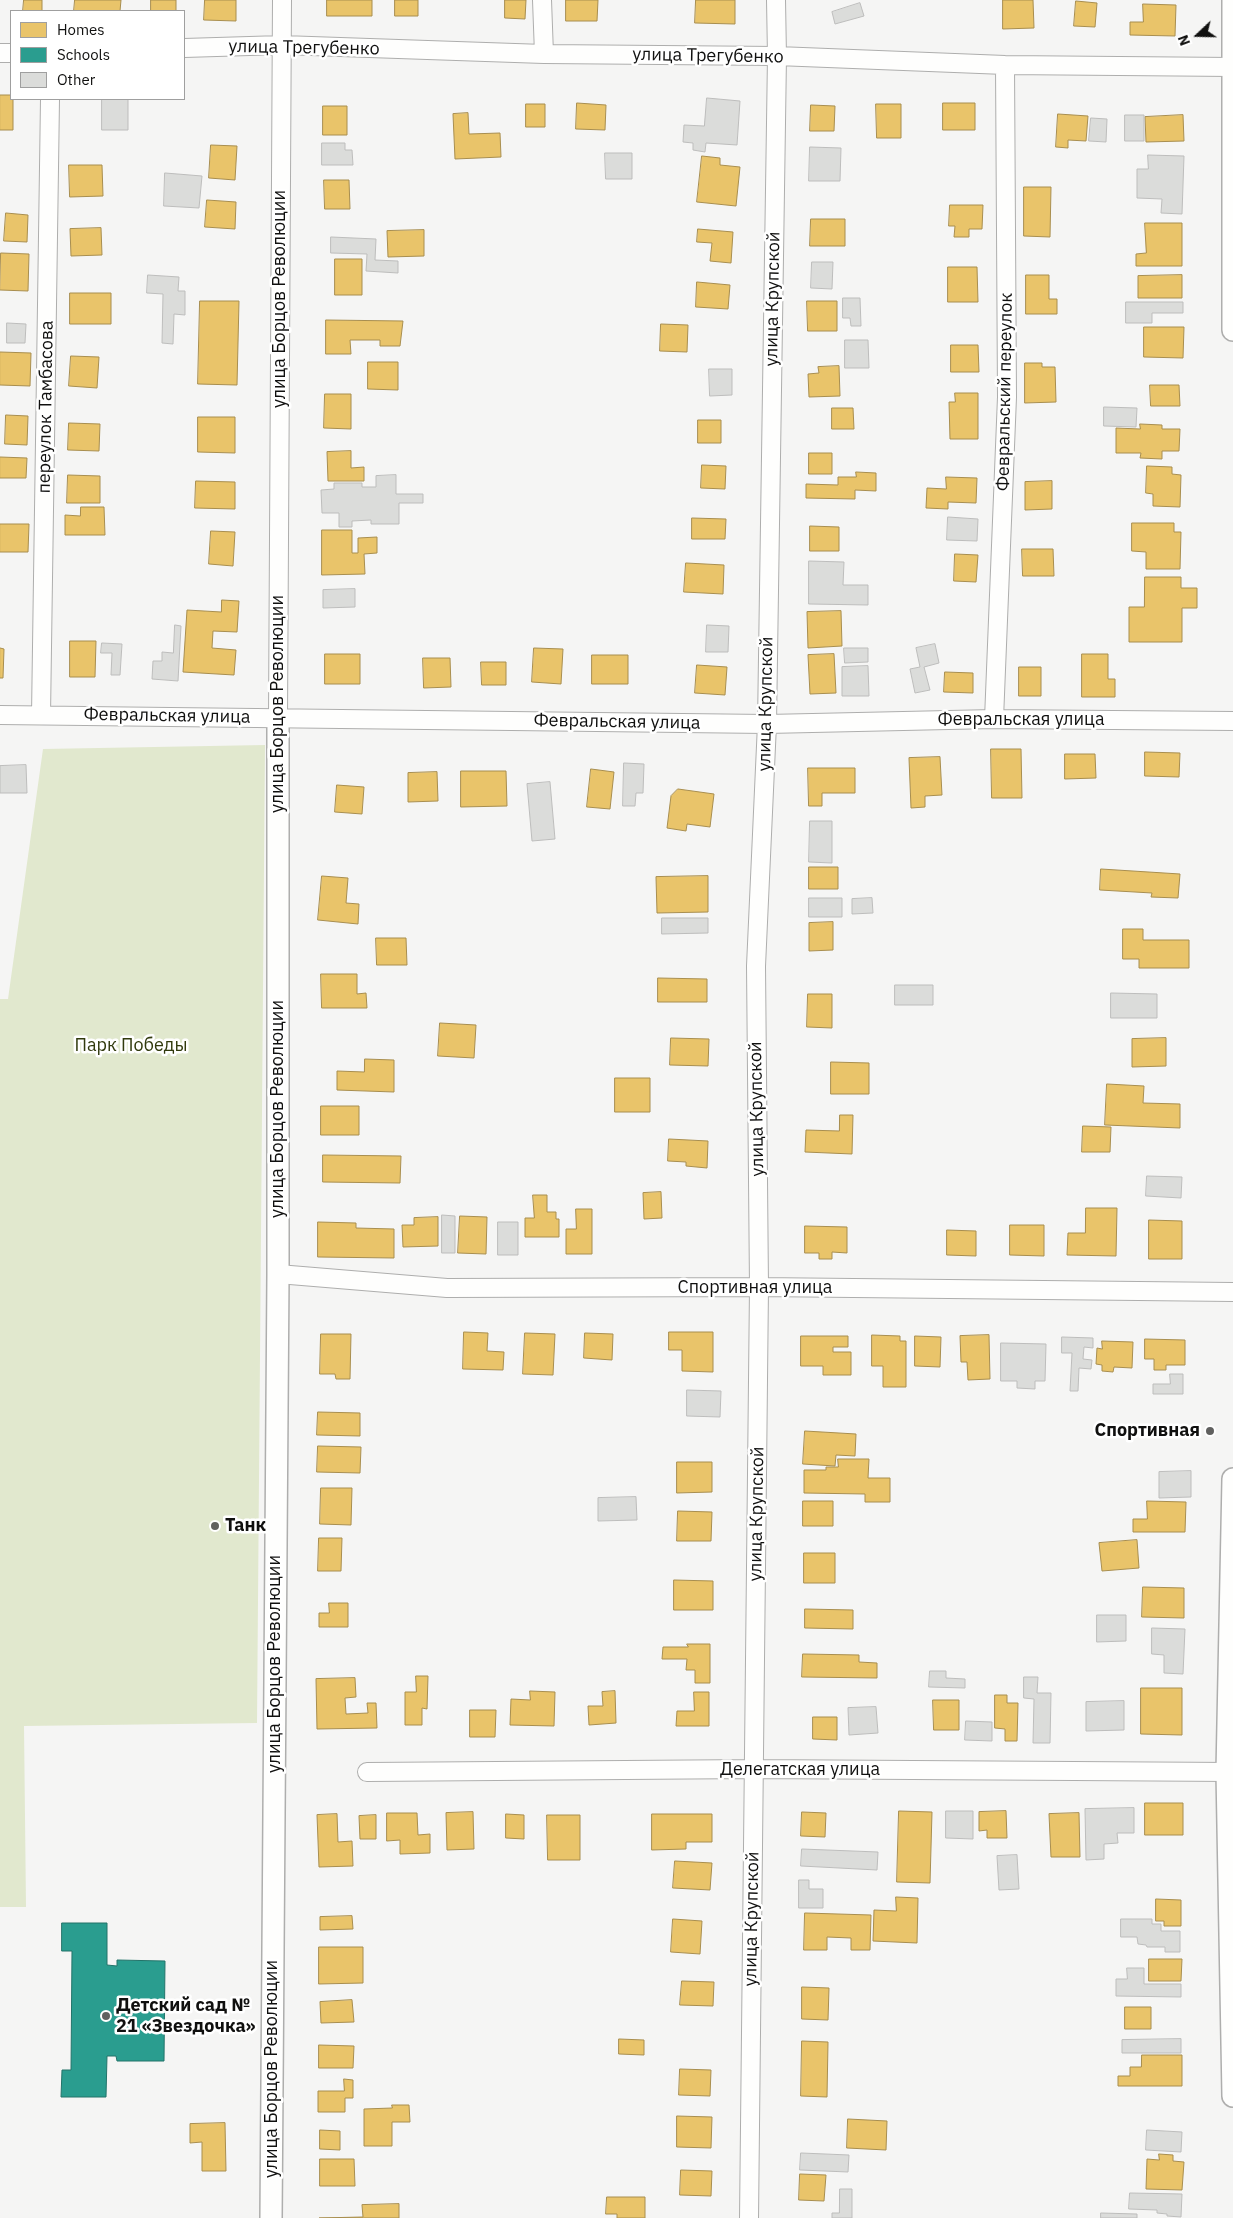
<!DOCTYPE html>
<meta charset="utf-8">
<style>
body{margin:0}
#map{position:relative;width:1233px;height:2218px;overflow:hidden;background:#f5f5f4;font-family:"IBM Plex Sans",sans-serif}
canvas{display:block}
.legend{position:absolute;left:10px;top:10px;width:175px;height:90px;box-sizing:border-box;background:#fff;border:1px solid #9f9f9f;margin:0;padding:6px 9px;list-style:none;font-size:15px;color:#10100f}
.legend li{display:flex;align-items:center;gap:10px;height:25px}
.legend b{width:25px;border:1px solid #9f9f9f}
.north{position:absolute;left:1173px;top:10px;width:50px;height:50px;-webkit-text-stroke:4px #fff;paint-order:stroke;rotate:249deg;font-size:14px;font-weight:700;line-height:20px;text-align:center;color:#10100f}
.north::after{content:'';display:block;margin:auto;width:18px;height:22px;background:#10100f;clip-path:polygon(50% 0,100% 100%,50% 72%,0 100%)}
</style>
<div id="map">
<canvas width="1233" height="2218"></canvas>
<ul class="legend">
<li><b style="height:14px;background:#e9c46a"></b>Homes</li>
<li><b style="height:14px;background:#2a9d8f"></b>Schools</li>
<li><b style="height:14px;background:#dbdcda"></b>Other</li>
</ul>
<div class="north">N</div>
</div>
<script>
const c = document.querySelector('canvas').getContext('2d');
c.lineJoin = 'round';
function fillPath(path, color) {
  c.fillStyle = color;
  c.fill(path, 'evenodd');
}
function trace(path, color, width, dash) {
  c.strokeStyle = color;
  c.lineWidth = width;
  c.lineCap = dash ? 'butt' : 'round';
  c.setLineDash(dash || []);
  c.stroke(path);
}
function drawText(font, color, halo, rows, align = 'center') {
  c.font = font + ' "IBM Plex Sans",sans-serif';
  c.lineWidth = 5;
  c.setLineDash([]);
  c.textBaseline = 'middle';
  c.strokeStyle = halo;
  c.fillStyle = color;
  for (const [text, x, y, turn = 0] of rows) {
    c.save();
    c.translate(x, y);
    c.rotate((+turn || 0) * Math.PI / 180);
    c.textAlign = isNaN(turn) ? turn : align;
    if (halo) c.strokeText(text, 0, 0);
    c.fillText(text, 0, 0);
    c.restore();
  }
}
fillPath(new Path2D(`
 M265,745L257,1723L24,1726L26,1907H0V999H8L43,749Z`), '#e1e8ce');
const homes = new Path2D(`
 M24,0H42V11H23Z
 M75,0H121L120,11H74Z
 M151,0H176V11H151Z
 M205,0H236V21L204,20Z
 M327,0H372V16H327Z
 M395,0H418V16H395Z
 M505,0H526L525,19L505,18Z
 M566,0H598L597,21H566Z
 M696,0H735V24L695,23Z
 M1003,0H1033L1034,28L1003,29Z
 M1076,1L1097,3L1095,27L1074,26Z
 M1143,4L1176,5L1175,36L1130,35V22H1143Z
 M0,95H11V99H13V130H0Z
 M577,103L606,105L605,130L576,129Z
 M943,103H975V130H943Z
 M526,104H545V127H526Z
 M876,104H901V138H877Z
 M811,105L835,106L834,131H810Z
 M323,106H347V135H323Z
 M468,113L469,134L500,133L501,157L455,159L453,114Z
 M1058,114L1088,116L1086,141L1068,140V148L1056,147Z
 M1183,115L1184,141L1146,142L1145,117Z
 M211,145L237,146L235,180L209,178Z
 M702,156L720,158V165L740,167L736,206L697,202Z
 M69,165H102L103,196L70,197Z
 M324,180H349L350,209H325Z
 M1024,187H1051L1050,237L1024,236Z
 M207,200L236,202L235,229L205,227Z
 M950,205H983L982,229H969V237H954L955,226H949Z
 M6,213L28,215L27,242L4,241Z
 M811,219H845V246H810Z
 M1145,223H1182V266H1136V254L1146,253Z
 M101,228L102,255L71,256L70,229Z
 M698,229L733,232L731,263L710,261L712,243L697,242Z
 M424,230V256L388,257L387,231Z
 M1,253L29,254L28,291L0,290Z
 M335,259H362V295H335Z
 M948,267H977L978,302H948Z
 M1026,275H1049V299H1057V314H1026Z
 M1182,275V298H1138V276Z
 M697,282L730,285L728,309L696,307Z
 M70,293H111V324H70Z
 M200,301H239L237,385L198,384Z
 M807,301H837V331H808Z
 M326,320L403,321L400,346H380V340H350L351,354H326Z
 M661,324L688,325L687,352L660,351Z
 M1144,327H1184L1183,358L1144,357Z
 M951,345H978L979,372H951Z
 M0,352L31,353L30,386L0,385Z
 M71,356L99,357L97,388L69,386Z
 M368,362H398V390L368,389Z
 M1025,363H1042V367H1055L1056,402L1025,403Z
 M839,366L840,396L809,397L808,374L819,373L818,367Z
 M1150,385H1179L1180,406H1151Z
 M955,393H978V439H950L949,402H955Z
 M325,394H351V429L324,428Z
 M832,408H853L854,429H832Z
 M6,415L28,416L27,445L5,444Z
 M198,417H235V453L198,452Z
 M698,420H721V443H698Z
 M69,423L100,424L99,451L68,450Z
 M1140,424L1162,425V429H1180L1179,451H1162V459L1140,458L1141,453H1116V428L1140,429Z
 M351,451V468L364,467V481H328L327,452Z
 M809,453H832V474H809Z
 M0,457L27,458L26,478H0Z
 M702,465L726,466L725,489L701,488Z
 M1147,466L1172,467V474L1181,475L1180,507L1153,506V494L1146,493Z
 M856,472L876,473V491L855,490V499L806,498V484L838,485V477H856Z
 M68,475L100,476V503H67Z
 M946,477L977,478L976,503L948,502V509L926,508L927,488L946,489Z
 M196,481L235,482V509L195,508Z
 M1052,481V509L1025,510V482Z
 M81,507H104L105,535H65V515L80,516Z
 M692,518L726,519L725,539H692Z
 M1132,523H1174V532H1181L1180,569H1146V552L1132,551Z
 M0,524H29L28,552H0Z
 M810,526L839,527V551H810Z
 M322,530H352V553H358V538L377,537V553L364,554L365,574L322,575Z
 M211,531L235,532L233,566L209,564Z
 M1022,549H1053L1054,576H1023Z
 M955,554L978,555L976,582L954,581Z
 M686,563L724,565L723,594L684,592Z
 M1145,577H1181V588H1197V608H1182V642H1129V607H1144Z
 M222,600L239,601L237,632L213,631L212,648L236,650L234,675L183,672L187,610L221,612Z
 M841,611L842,646L808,648L807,612Z
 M70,641H96L95,677H70Z
 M0,648L4,649L3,678H0Z
 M534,648L563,649L561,684L532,682Z
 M325,654H360V684H325Z
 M834,654L836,693L810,694L808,655Z
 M1082,654H1108V679H1115V697H1082Z
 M592,655H628V684H592Z
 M423,658H450L451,687L424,688Z
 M481,662H506V685H482Z
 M697,665L727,667L725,695L695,693Z
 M1019,667H1041V696H1019Z
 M945,672L973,673V693L944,692Z
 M991,749H1021L1022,798H992Z
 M1145,752L1180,753L1179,777L1145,776Z
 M1065,754H1095L1096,778L1065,779Z
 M940,757L942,795L925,796V807L911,808L909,758Z
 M808,768H855V793H822V806H809Z
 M591,769L614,772L610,809L587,807Z
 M461,771H506L507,806L461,807Z
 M437,772L438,801L408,802V773Z
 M337,785L364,787L362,814L335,812Z
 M678,789L714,794L710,827L687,824L686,831L667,828L671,796Z
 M809,867H838V889H809Z
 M1101,869L1180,874L1178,898L1151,897L1152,893L1100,890Z
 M322,876L348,878L346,903L359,904L358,924L318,920Z
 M708,876V912L657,913L656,877Z
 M833,922V950L809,951V923Z
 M1123,929H1143V940H1189V968H1139V959H1123Z
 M376,938H406L407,965H377Z
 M321,974H357V994L366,993L367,1008H322Z
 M658,978L707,979V1002H658Z
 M808,994H832V1028L807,1027Z
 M440,1023L476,1025L474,1058L438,1056Z
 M671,1038L709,1039L708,1066L670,1065Z
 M1166,1038V1066L1132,1067V1039Z
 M365,1059L394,1060V1092L337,1090V1071L364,1072Z
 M831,1062L869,1063V1094H831Z
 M615,1078H650V1112H615Z
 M1107,1084L1144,1086L1143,1103L1180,1104V1128L1105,1125Z
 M321,1106H359V1135H321Z
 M840,1115H853L852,1154L805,1152L806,1130L839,1131Z
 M1083,1126L1111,1127L1110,1152H1082Z
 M669,1139L708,1141L707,1168L686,1166V1162L668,1161Z
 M323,1155L401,1156L400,1183L323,1182Z
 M661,1192L662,1218L644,1219L643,1193Z
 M533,1195H547V1212H556V1219H559V1237H525V1218H534Z
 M1086,1208H1117L1116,1256L1067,1255L1068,1233H1085Z
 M576,1209H592V1254H566V1229H576Z
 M460,1216L487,1217L486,1254L458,1253Z
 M438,1217V1246L403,1247L402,1225H414V1218Z
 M1149,1220L1182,1221V1259H1149Z
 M318,1222L356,1223V1228L394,1229V1258L318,1257Z
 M1010,1225H1044V1256L1010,1255Z
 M805,1226L847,1227V1253L832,1252V1259H819V1253H805Z
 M947,1230L976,1231V1256L947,1255Z
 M464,1332L488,1333L487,1351L504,1352L503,1370L463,1369Z
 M669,1332H713V1372L682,1371V1350H669Z
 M525,1333L555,1334L553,1375L523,1374Z
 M585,1333L613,1334L612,1360L584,1358Z
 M321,1334H351L350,1379H336L335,1374H320Z
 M872,1335L900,1336V1341H906V1387H883V1366H872Z
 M989,1335L990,1379L968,1380L967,1362H961L960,1336Z
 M801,1336H848V1347H833V1352H851V1375H823V1366H801Z
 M915,1336L941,1337L940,1367L915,1366Z
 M1145,1339L1185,1340V1365H1166V1370H1154V1359H1145Z
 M1102,1341L1133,1342L1132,1368L1114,1367L1113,1372L1102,1371V1365L1096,1364L1097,1348L1102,1349Z
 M318,1412L360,1413V1436L317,1435Z
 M805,1431L856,1434L855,1456L836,1455L835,1466L803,1464Z
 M318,1446L361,1447L360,1473L317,1472Z
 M838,1459H869L868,1478H890V1502H865V1494L804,1493V1470H826V1467H838Z
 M677,1462H712V1492L677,1493Z
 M321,1488H352L351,1525L320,1524Z
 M803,1501H833V1526H803Z
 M1147,1501L1186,1502L1185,1532H1133V1519H1147Z
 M678,1511L712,1512L711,1541H677Z
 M319,1538H342L341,1571H318Z
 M1137,1540L1139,1568L1102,1571L1099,1543Z
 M804,1553H835V1583H804Z
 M674,1580L713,1581V1610H674Z
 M1143,1587L1184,1588V1618L1142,1617Z
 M329,1603H348V1627H319V1613H329Z
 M805,1609L853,1610V1629L805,1628Z
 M687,1644H710V1683H695V1670H686L687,1659H662L663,1647H688Z
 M803,1654L859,1655V1662L877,1663V1678L802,1677Z
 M416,1676H428L427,1709L422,1708V1725H405V1692H416Z
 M355,1678L356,1697L345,1698L346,1714L368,1713L367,1703H376L377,1728L317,1729L316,1679Z
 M1141,1688H1182V1735L1141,1734Z
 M530,1691L555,1692L554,1726L510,1725L511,1699L530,1700Z
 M615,1691L616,1723L589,1725L588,1706H603L602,1692Z
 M694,1692H709V1726H676L677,1711H694Z
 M995,1695H1007V1703H1018L1017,1741H1005V1729L995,1728Z
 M933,1700H959V1730H934Z
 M470,1710H496L495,1737H470Z
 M813,1717H837V1740L813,1739Z
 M1145,1803H1183V1835H1145Z
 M899,1811L932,1812L930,1883L897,1882Z
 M1006,1811L1007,1838H987V1830L979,1831V1812Z
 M473,1812L474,1849L447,1850L446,1813Z
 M802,1812L826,1813L825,1837L801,1836Z
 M387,1813H417L418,1835L430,1834V1853L400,1854V1840L387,1841Z
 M1079,1813L1080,1857H1051L1049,1814Z
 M337,1814L338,1842L352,1841L353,1866L319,1867L317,1815Z
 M506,1814L524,1815V1839L506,1838Z
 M652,1814H712V1842H686V1849L652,1850Z
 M376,1815V1839H360L359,1816Z
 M547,1815H580V1860H548Z
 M675,1861L712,1863L710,1890L673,1888Z
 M896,1897L918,1898L917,1943L873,1941L874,1910L896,1911Z
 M1156,1899L1181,1900V1926H1164V1921H1156Z
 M805,1913L871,1915L870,1950H851V1938L827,1937V1950H804Z
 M352,1916L353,1929L320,1930V1917Z
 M673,1919L702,1921L700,1954L671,1952Z
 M319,1947H363V1983L319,1984Z
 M1149,1959H1182L1181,1981H1149Z
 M682,1981L714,1982L713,2006L680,2005Z
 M802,1987L829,1988L828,2020L802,2019Z
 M352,2000L354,2022L321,2023L320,2002Z
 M1125,2007H1151V2029H1125Z
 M619,2039L644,2040V2055L619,2054Z
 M802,2041L828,2042L827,2097L801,2096Z
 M319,2045L354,2046L353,2068H319Z
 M1142,2055H1182V2086H1118V2076H1130V2067H1141Z
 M680,2069L711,2070L710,2096L679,2095Z
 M344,2079L353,2080V2098H345V2112H318V2091H344Z
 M392,2105H409L410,2122H392V2146H364V2109L392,2108Z
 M677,2116L712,2117L711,2148L677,2147Z
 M848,2119L887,2121L886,2150L847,2148Z
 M225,2123L226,2171H202V2142L190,2143V2124Z
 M320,2130L340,2131V2150L320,2149Z
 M1159,2154L1173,2155V2161L1184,2162L1182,2190L1146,2189L1147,2159L1159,2160Z
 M320,2159H354L355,2186H320Z
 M681,2170L712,2171L711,2196L680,2195Z
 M800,2174L826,2175L824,2201L799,2200Z
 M607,2197H645V2218H617V2214H606Z
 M399,2204V2218H319L363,2217L362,2205Z`);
fillPath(homes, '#e9c46a');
trace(homes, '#a88e4f', 1);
const schools = new Path2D(`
 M62,1923H107V1965L117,1966V1960L165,1961L164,2061H117L116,2056H107L106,2097H61L62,2070H71L72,1951H62Z`);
fillPath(schools, '#2a9d8f');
trace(schools, '#227369', 1);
const building = new Path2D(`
 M860,3L864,16L835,24L832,12Z
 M707,98L740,101L737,145L706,143L705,152L693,150V143L683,142L684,125L704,126Z
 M102,99H128V130H102Z
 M1125,115H1144V141H1125Z
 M1091,118L1107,119L1106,142L1089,141Z
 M322,143H345V150H352L353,165H322Z
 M810,147L841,148L840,181H809Z
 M605,153H632V179H606Z
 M1148,155L1184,156L1182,214L1161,213L1162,199L1137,198V169H1148Z
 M165,173L202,176L199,208L164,206Z
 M331,237L376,239L375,260L398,261V273L366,271L367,254L331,253Z
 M812,262H833L832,289L811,288Z
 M148,275L179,277L178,291H185V315L174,314L173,344L162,343L163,294L147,293Z
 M843,298H860L861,326H851L850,318H843Z
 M1126,302H1183V313H1152V323H1126Z
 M7,323L26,324L25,343H7Z
 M845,340H868L869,368H845Z
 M709,369H732V395L710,396Z
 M1104,407L1137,408L1136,427L1104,426Z
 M396,475V494H423V503H399V524H371V520L352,521V527H339V513H322L321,490L334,489V483H362V487H376V476Z
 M948,517L978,519L977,541L947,540Z
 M809,561L844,562L843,585H868V605L809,604Z
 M355,589V607L323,608V590Z
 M175,625L181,626L178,681L152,679L153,661H162V652L173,653Z
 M707,625L729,626L728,652H706Z
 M102,643L122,644L120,675H111L112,653H101Z
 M935,644L939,663L924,667L930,690L915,693L910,669L920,667L916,648Z
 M844,648H868V662L845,663Z
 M868,666L869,696H842V667Z
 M624,763L644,764L643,793H636L635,806H623Z
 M26,765L27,793H0V766Z
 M550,782L555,839L532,841L527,784Z
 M810,821H832V863L809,862Z
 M809,898H842V917H809Z
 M872,898L873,913L852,914V899Z
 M662,918H708V933L662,934Z
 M895,985H933V1005H895Z
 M1111,993L1157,994V1018H1111Z
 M1147,1176L1182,1177L1181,1198L1146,1196Z
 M442,1215L455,1216V1253H442Z
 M498,1222H518V1255H498Z
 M1062,1337L1093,1338V1348L1084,1347L1083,1359L1092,1360L1091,1369L1079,1368L1078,1391H1070L1072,1353H1062Z
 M1001,1343L1046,1344L1045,1381H1035V1389L1017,1388V1381H1001Z
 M1170,1374H1183V1394H1153V1384H1170Z
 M687,1390L721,1391L720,1417L687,1416Z
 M1191,1471V1497L1159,1498V1472Z
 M636,1497L637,1520L598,1521V1498Z
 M1097,1615H1126V1641L1097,1642Z
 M1152,1628L1185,1629L1183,1674L1164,1673V1655L1152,1654Z
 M930,1671H946V1678L965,1679V1688L929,1687Z
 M1024,1677H1038L1037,1693H1051L1050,1743H1033L1034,1699L1024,1698Z
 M1124,1701V1730L1086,1731V1702Z
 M876,1707L878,1733L849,1735L848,1708Z
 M966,1721L992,1722V1741L965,1740Z
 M1134,1808V1833H1117L1118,1843L1104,1844V1859L1086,1860L1085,1809Z
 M946,1811H973V1839L946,1838Z
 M802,1849L878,1852L877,1870L801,1866Z
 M1017,1855L1019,1889L999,1890L997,1856Z
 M799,1880H809V1889H823V1908H799Z
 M1121,1919H1152V1924H1161V1931H1180V1952H1165V1947H1147L1146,1945L1138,1944L1137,1937H1121Z
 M1127,1968H1144V1984H1181V1997L1116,1996V1979H1127Z
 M1181,2039V2053H1122V2040Z
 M1147,2130L1182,2132L1181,2152L1146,2150Z
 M801,2153L849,2155L848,2172L800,2170Z
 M840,2189H852V2218H832V2213H839Z
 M1130,2193L1182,2194L1181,2217L1167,2216V2214L1157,2213V2210L1129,2209Z
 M1101,2213L1137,2214V2218H1101Z`);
fillPath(building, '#dbdcda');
trace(building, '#bdbdbc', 1);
const minor = new Path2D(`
 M542,0L544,54
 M184,48L282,45L544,54L777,56L1005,65L1233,67
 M0,53H11
 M0,715L767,724L994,719L1233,721
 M41,715L50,99
 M278,718L282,0
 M994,719L1007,397L1005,65
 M278,1274L447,1288L759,1287L1233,1292
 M367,1772L754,1769L1233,1772
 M749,2218L759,1287L756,966L767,724L777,56L776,0`);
const tertiary = new Path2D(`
 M1233,0V330
 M1233,1479L1227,1772L1233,2096
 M271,2218L278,1274V718`);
trace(minor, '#aeaead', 20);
trace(tertiary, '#aeaead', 24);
trace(minor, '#fefefd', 18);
trace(tertiary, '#fefefd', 21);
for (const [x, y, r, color] of [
 [1210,1431,5,"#60605f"],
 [215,1526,5,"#60605f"],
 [106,2016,5,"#60605f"]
]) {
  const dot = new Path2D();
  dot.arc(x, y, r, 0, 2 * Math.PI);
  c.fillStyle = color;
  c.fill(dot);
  trace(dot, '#fff', 2);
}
drawText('18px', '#10100f', '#fff', [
 ["улица Трегубенко",304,48,1],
 ["улица Трегубенко",708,56,1],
 ["улица Борцов Революции",280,299,-90],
 ["улица Крупской",773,299,-89],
 ["Февральский переулок",1005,392,-89],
 ["переулок Тамбасова",46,407,-89],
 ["улица Борцов Революции",278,704,-90],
 ["улица Крупской",766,704,-89],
 ["Февральская улица",167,716,1],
 ["Февральская улица",1021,720],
 ["Февральская улица",617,722,1],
 ["улица Борцов Революции",278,1109,-90],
 ["улица Крупской",757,1109,-91],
 ["Спортивная улица",755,1288],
 ["улица Крупской",757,1514,-89],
 ["улица Борцов Революции",275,1664,-90],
 ["Делегатская улица",800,1770],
 ["улица Крупской",752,1919,-89],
 ["улица Борцов Революции",272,2069,-90]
]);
drawText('18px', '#313a0d', '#fff', [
 ["Парк Победы",131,1046]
]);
drawText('bold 18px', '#10100f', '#fff', [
 ["Спортивная",1200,1431,"right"],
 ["Танк",225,1526],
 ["Детский сад №",116,2006],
 ["21 «Звездочка»",116,2027]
], 'left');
</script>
